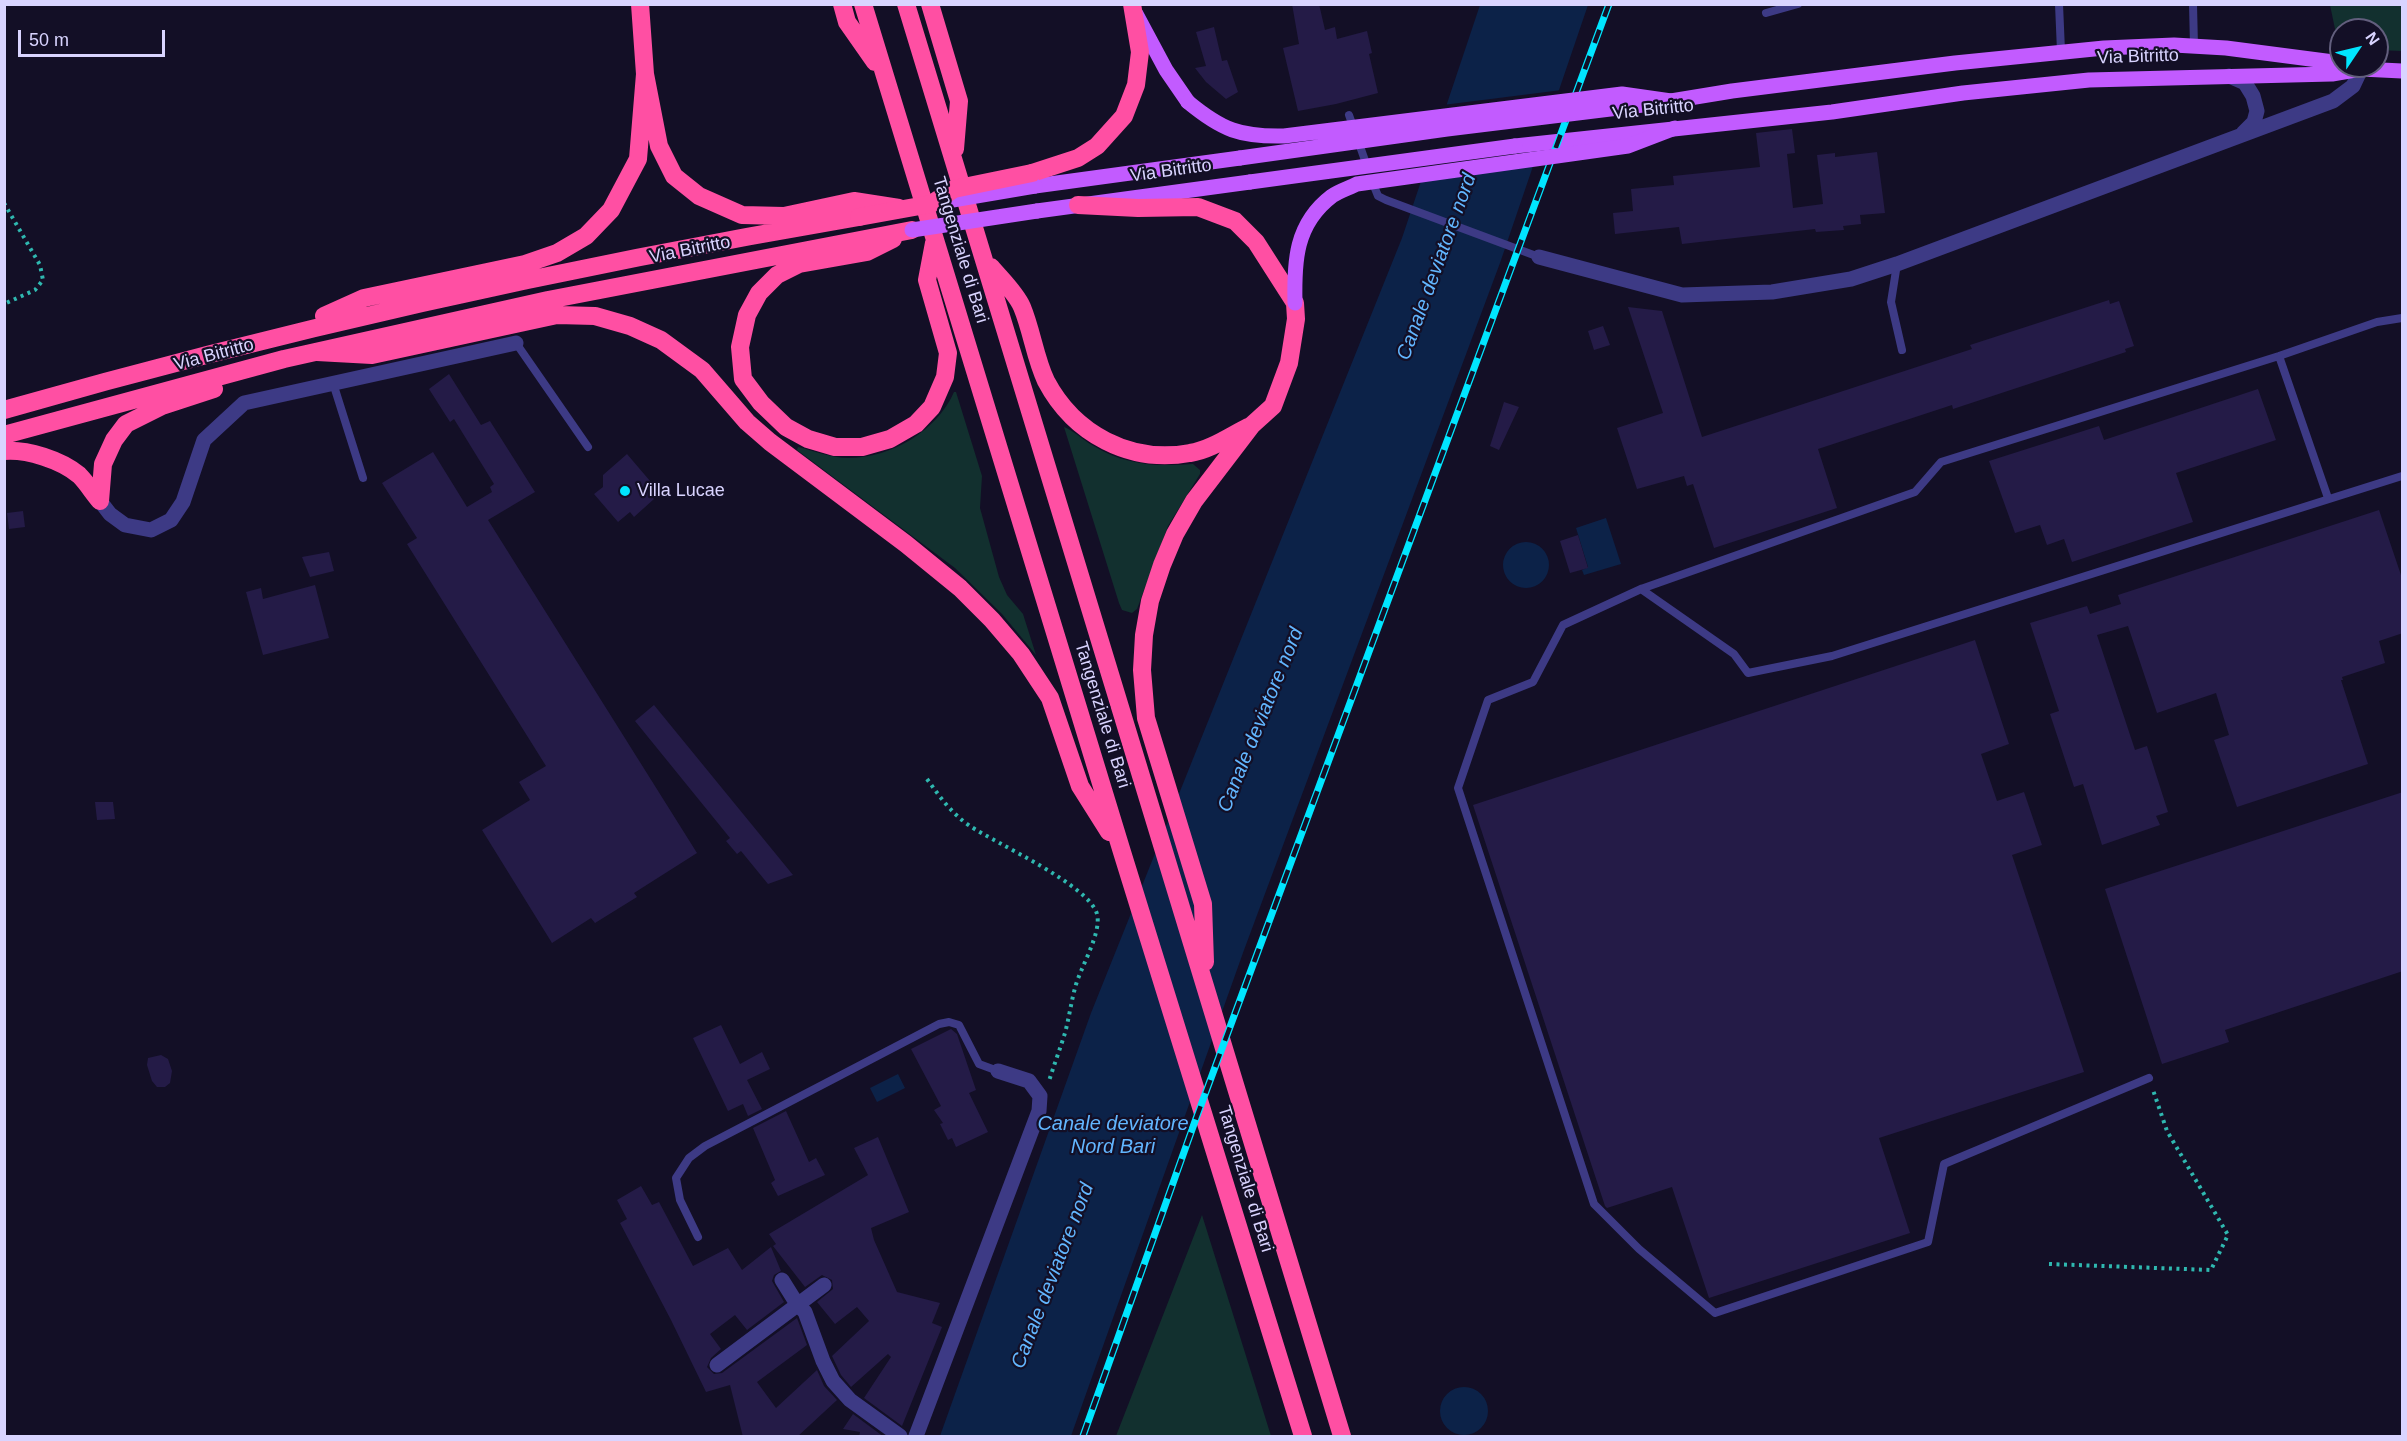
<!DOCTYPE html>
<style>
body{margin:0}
#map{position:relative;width:2407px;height:1441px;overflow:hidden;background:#130f26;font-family:Helvetica,sans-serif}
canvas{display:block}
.frame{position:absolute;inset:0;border:6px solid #d9d4ff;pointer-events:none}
.north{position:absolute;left:2329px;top:18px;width:60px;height:60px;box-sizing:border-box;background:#130f26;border:2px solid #625e7d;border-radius:50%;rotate:55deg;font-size:16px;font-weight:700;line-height:24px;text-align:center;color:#d9d4ff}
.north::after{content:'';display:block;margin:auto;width:21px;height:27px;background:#00e5ff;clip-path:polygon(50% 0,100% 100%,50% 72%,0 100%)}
.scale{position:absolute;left:18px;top:30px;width:147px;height:27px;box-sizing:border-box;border:3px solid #d9d4ff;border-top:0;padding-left:8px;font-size:18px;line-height:21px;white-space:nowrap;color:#d9d4ff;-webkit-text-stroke:4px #130f26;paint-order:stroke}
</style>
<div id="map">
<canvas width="2407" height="1441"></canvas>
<div class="frame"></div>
<div class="north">N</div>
<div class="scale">50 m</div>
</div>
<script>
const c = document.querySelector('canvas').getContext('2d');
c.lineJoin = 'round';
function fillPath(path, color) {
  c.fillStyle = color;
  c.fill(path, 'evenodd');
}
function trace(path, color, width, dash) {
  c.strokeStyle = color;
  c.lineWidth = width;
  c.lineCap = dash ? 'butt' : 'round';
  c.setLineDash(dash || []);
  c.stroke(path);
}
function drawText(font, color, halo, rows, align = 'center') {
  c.font = font + ' Helvetica,sans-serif';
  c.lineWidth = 4.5;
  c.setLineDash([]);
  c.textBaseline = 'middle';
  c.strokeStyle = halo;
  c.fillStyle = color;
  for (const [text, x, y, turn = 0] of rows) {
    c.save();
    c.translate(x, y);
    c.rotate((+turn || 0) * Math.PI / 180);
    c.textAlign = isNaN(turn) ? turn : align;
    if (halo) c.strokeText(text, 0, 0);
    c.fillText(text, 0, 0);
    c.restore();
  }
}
fillPath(new Path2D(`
 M2330,5H2402V51L2377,50V30H2341V48H2339Z
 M954,392H956L982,476L980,508L999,577L1007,595L1023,614L1036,655L1002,614L955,568L797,450L798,447C815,451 831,458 848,458C891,458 937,431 954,392Z
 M1064,427C1073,430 1083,440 1092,445C1124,465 1156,467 1193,464L1200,470V474L1168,526L1137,609L1132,613L1122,610L1119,603Z
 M1202,1215L1271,1436H1116Z`), '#12302f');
fillPath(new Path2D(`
 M1480,5H1588L1500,263L1244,950L1071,1436H940L1091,1013L1402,238Z
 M1606,518L1621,564L1584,575L1582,570L1588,567L1576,528Z
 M1503 565a23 23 0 1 1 46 0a23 23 0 1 1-46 0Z
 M898,1074L905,1088L877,1102L870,1088Z
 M1440 1411a24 24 0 1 1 48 0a24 24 0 1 1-48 0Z`), '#0c2248');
fillPath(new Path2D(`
 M1562,90L1537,164L1418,181L1443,105Z`), '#130f26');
fillPath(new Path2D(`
 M1292,4H1319L1325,30L1335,27L1337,39L1367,31L1372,53L1369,54L1378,93L1336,104L1298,111L1283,48L1299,44Z
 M1214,27L1222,61L1227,60L1238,92L1226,99L1206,82L1195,68L1206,66L1196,32Z
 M1792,129L1795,153L1787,154L1793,208L1823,204L1817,155L1835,153V157L1877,152L1885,213L1860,215L1861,224L1843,226L1844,230L1816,232L1815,229L1682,244L1679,227L1615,234L1613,213L1633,211L1631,189L1674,185L1673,176L1760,167L1756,133Z
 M2109,300L2110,304L2119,301L2134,346L2125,349L2126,352L1953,409L1952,405L1818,449L1837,508L1714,548L1693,484L1687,486L1684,476L1637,489L1617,428L1663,413L1628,307L1662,311L1702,437L1972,349L1970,345Z
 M1603,326L1610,345L1594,350L1588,331Z
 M449,374L481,425L490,421L535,492L488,520L697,853L634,893L637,897L595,923L591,918L552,943L482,830L530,800L519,782L546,766L407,544L417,538L382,483L433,452L467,507L492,492L490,487L494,484L454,419L450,422L429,389Z
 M2258,389L2276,440L2176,473L2193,522L2072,562L2064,539L2047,545L2040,525L2015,533L1989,461L2099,426L2104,440Z
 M1504,402L1519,407L1499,450L1490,446Z
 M627,454L656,488L649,494L654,499L634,517L630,512L618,522L594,494L603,487V475Z
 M2379,510L2403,581V633L2379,641L2385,663L2342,677L2343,680H2341L2368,764L2237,807L2214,740L2229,735L2216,693L2157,713L2128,626L2097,635L2135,750L2147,746L2168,812L2156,816L2160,825L2102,845L2083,784L2074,787L2050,714L2059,711L2030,623L2087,606L2090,614L2121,604L2118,595Z
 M23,511L25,527L9,529L7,513Z
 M1578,535L1588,568L1570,573L1560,541Z
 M329,552L334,571L310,577L302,557Z
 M315,585L329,638L263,655L246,592L261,588L263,599Z
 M1975,640L2009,744L1981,754L1997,801L2024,792L2042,845L2012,855L2084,1072L1879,1138L1910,1233L1709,1298L1672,1187L1607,1208L1605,1206L1473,805Z
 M654,705L793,875L768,884L741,851L737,854L726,841L730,838L635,721Z
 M2403,792V971L2225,1030L2229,1042L2162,1064L2105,889Z
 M95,802H113L115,819L97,820Z
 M721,1025L740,1064L762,1052L770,1069L747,1080L762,1109L748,1116L743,1104L728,1111L693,1038Z
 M951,1029L957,1034L976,1090L969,1093L988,1132L956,1147L952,1138L948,1140L940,1124L943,1123L934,1110L941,1106L911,1049Z
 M161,1055L168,1059L172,1071L170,1083L165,1087H157L152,1081L147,1065L148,1058Z
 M786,1111L809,1162L816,1158L825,1175L778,1196L771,1183L775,1180L753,1128Z
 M878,1137L909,1212L871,1228L874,1240L897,1292L940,1303L932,1323L942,1327L902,1426L864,1398L891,1357L888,1354L851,1387L841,1375L832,1356L869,1321L857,1307L835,1324L817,1302L833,1289L832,1280L822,1275L805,1287L773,1246L776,1244L769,1234L868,1175L854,1148Z
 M641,1186L652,1205L659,1202L693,1266L728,1248L742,1270L771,1247L781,1271L774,1275L772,1281L784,1302L747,1330L735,1315L710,1334L721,1349L711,1358L707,1367L714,1374L722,1373L797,1318L807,1345L757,1382L776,1408L817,1370L824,1386L837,1400L797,1437H743L730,1385L706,1392L671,1320L620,1223L627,1219L617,1200Z
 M853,1414L884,1437H859L860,1432L843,1429Z`), '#241b47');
trace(new Path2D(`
 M4,203L40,265L43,280L35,290L4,304
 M927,779C940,797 951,813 970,826C997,844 1089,885 1097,914C1102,933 1080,968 1075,988C1071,1003 1069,1018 1065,1033C1060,1049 1054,1065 1049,1081
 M2049,1264L2211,1270L2228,1235L2167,1131L2153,1090`), '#2fb8b0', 4, [3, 4.5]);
trace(new Path2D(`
 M2059,4L2061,51
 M2193,4L2194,46
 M1766,13L1798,4
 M1349,115L1368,169
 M1372,181L1378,196L1386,200L1539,257
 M1897,264L1891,302L1902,350
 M516,343L588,447
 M2279,356L2328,498
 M333,383L363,478
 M1641,589L1734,654L1748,673L1832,656L2402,476
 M2149,1078L1944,1164L1928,1242L1715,1313L1639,1249L1594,1204L1458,788L1488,700L1533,682L1563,625L1641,589L1915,492L1941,462L2279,356L2377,322L2402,318
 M698,1237L680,1200L676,1178L689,1158L705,1146L939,1024L949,1022L959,1025L979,1064L998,1071`), '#3d3a85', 8);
trace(new Path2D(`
 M2229,76L2245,83L2253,96L2257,111L2254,122L2243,133
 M1539,257L1682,295L1772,292L1851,279L1897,264L2333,101L2353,86L2361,69
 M100,501L110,514L125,525L151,530L171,520L183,502L204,440L244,403L516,343
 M782,1280L797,1304L805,1312L823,1361L833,1381L850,1400L900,1436
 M717,1365L824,1285
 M916,1436L1039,1111L1040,1096L1029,1081L998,1071`), '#3d3a85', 15);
trace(new Path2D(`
 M1136,14L1166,70L1188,102
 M2351,66L2361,69L2402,71
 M1671,101L1732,91L1955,63L2104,48L2174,45L2226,48L2341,63
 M1515,146L1832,112L1963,93L2089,80L2332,74L2361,69
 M1035,186L1240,158
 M1037,211L1250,182`), '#c25bff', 15);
trace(new Path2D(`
 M640,4L645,74L659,146L674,176L699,196L742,215L784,216L854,201L899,208
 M842,4L847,22L875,62
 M863,4L1122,852L1303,1436
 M906,4L1342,1436
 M930,4L959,101L955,149
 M1032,173L1078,158L1097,146L1124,116L1136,85L1140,52L1132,4
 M1078,205L1138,208L1198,207L1235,221L1256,242L1295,303L1296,319L1289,363L1273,406L1252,425L1194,501L1175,534L1162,565L1150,601L1144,635L1142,670L1146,718L1203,904L1205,962
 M893,239L867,252L799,264L777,275L759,293L747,315L740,347L743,379L761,403L786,427L808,439L835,447H862L890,439L916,424L932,407L945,377L948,353L927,280L934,243
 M991,267C1001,279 1016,293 1022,307C1032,331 1035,358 1046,381C1074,434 1130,464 1190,453C1210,450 1230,436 1248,427
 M324,316L364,298L525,264L557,253L586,236L611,210L638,159L645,74
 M317,352L372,355L557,315L595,316L630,326L661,340L702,370L747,422L770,442L906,544L960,588L992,620L1021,654L1050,698L1080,786L1109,832
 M4,410C286,329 571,266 859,217
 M4,435L284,359L548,300L912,230
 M4,451C27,449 61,460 79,475C87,483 93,493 100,501
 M100,501L103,464L114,440L126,424L162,406L214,389`), '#ff4fa3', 18);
const rail = new Path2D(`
 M1083,1436L1194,1124L1609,4`);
trace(rail, '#00e5ff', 7);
trace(rail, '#130f26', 4.5, [14]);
trace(new Path2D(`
 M1188,102C1222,130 1240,137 1284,136L1622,94L1671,101
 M1240,158L1447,129L1651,104
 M1250,182L1515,146
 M935,203L1035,186
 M912,230L1037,211
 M1295,303C1294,262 1295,224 1332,196C1339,191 1349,188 1357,184L1628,146L1675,128`), '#c25bff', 15);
trace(new Path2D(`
 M859,217L931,204L954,189L1032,173`), '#ff4fa3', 18);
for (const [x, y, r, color] of [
 [625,491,6,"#00e5ff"]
]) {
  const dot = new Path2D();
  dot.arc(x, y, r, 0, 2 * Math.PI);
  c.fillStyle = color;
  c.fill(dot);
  trace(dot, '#130f26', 2);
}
drawText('18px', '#d9d4ff', '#130f26', [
 ["Via Bitritto",2138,57,-2],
 ["Via Bitritto",1653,110,-6],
 ["Via Bitritto",1171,171,-8],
 ["Via Bitritto",690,250,-11],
 ["Tangenziale di Bari",960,250,73],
 ["Via Bitritto",214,355,-15],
 ["Tangenziale di Bari",1102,715,73],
 ["Tangenziale di Bari",1245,1179,73]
]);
drawText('18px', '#d9d4ff', '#130f26', [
 ["Villa Lucae",637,491]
], 'left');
drawText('italic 20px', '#62b6ff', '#130f26', [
 ["Canale deviatore nord",1437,267,-70],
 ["Canale deviatore nord",1261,720,-68],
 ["Canale deviatore",1113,1124],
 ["Nord Bari",1113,1147],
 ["Canale deviatore nord",1053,1276,-69]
]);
</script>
